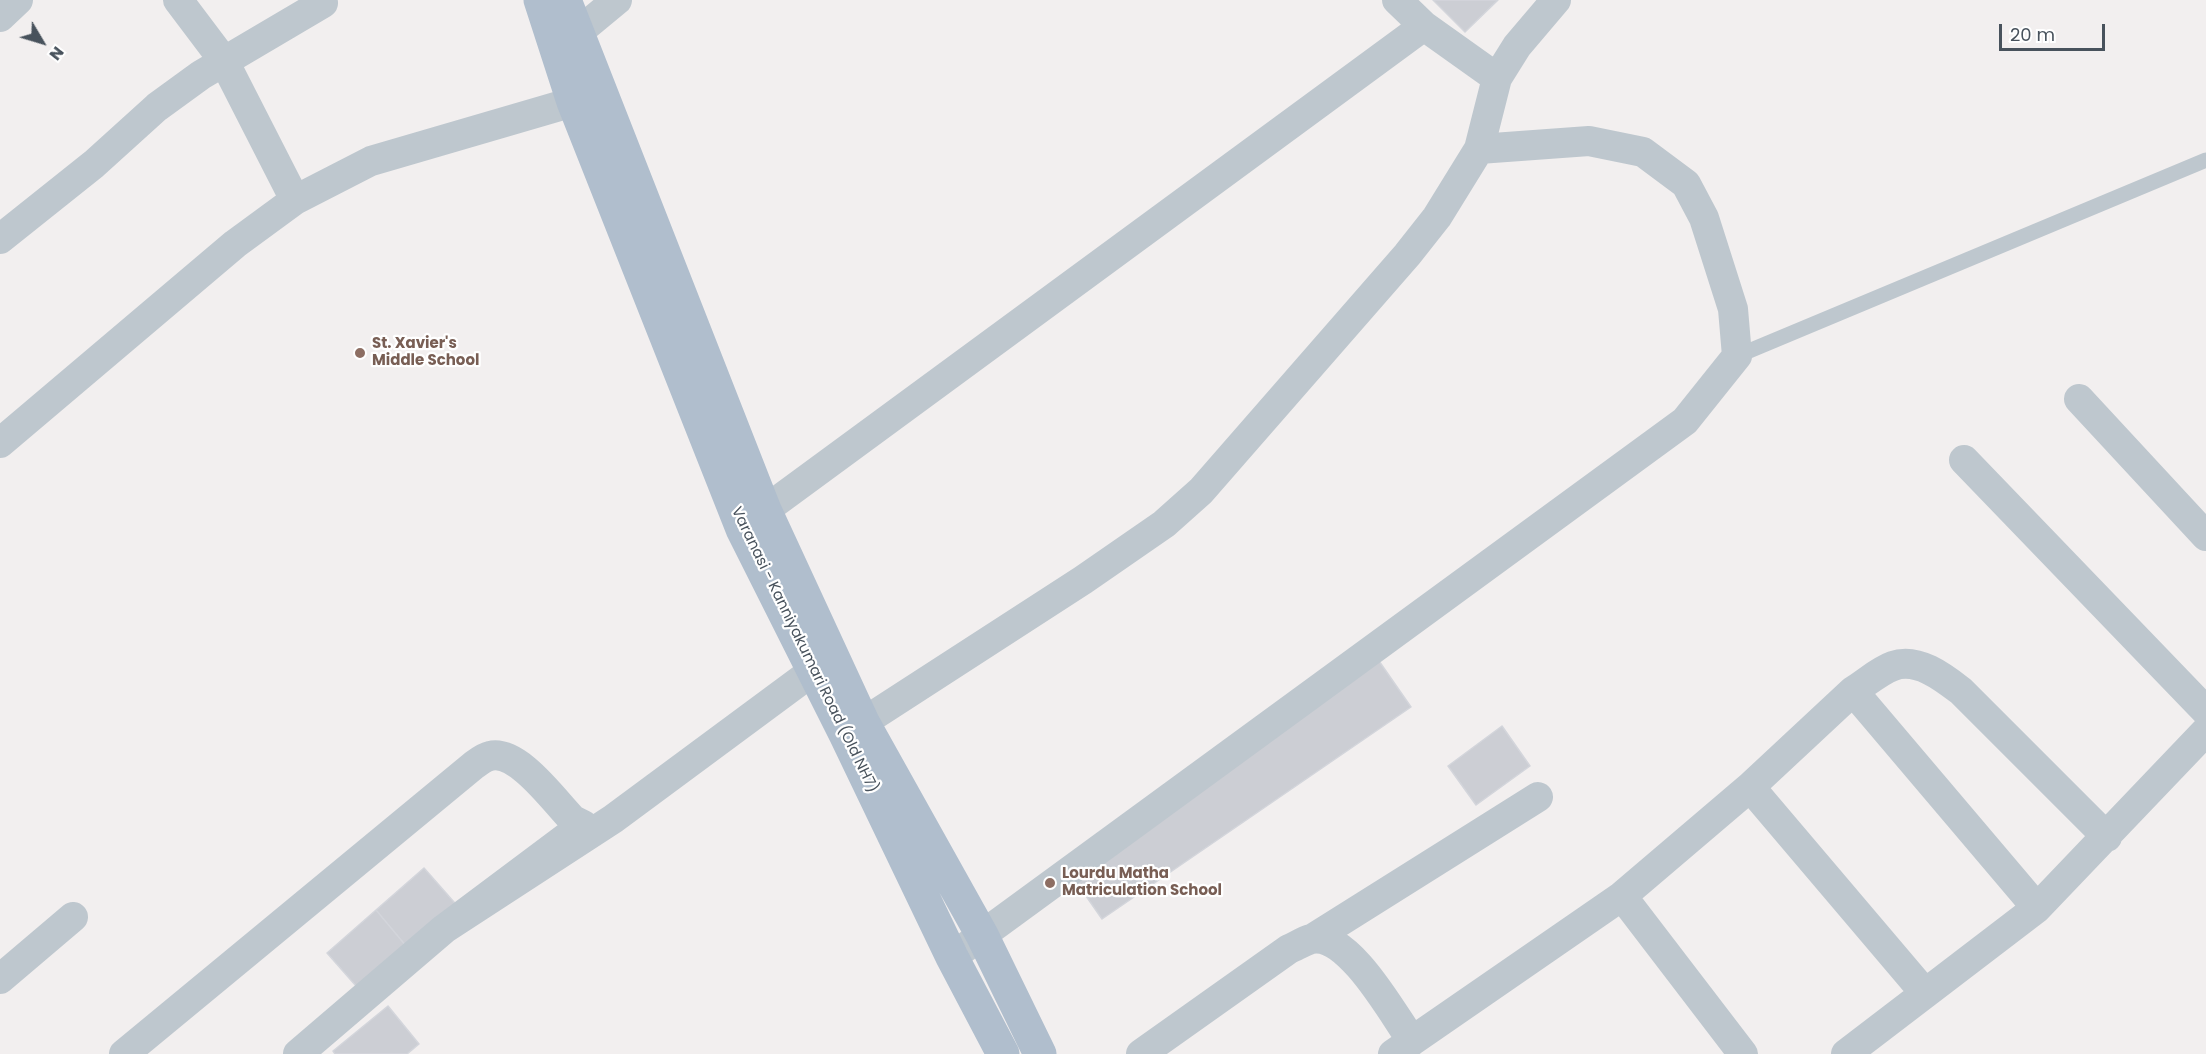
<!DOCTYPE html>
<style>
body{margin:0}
#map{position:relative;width:2206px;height:1054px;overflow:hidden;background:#f2efef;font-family:Poppins,sans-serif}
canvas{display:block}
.north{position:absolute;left:12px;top:12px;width:60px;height:60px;-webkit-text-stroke:4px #fff;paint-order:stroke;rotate:128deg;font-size:16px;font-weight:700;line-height:24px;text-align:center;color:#48525c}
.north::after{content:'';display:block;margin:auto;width:21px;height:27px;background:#48525c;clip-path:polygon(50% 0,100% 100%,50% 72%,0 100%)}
.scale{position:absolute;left:1999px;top:24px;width:106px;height:27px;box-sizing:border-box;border:3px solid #48525c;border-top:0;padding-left:8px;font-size:18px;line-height:21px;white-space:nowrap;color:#48525c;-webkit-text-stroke:4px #fff;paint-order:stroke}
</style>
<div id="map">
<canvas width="2206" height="1054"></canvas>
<div class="north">N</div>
<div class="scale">20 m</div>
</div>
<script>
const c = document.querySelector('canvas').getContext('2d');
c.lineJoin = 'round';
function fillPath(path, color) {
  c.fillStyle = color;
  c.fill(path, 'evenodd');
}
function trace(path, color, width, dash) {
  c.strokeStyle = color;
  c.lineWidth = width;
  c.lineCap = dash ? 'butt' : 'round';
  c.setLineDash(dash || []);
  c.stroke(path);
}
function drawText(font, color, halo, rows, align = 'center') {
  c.font = font + ' Poppins,sans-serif';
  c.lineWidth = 4.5;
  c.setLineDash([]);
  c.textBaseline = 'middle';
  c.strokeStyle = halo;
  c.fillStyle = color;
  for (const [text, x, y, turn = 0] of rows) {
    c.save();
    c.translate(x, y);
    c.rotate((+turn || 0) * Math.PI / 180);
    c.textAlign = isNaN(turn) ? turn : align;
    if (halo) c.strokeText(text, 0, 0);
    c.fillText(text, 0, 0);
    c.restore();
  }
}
const building = new Path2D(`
 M1433,0H1498L1465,32Z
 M1379,661L1411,707L1102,919L1070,873Z
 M1502,726L1530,766L1476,805L1448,766Z
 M424,868L461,910L412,953L376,910Z
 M376,910L412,953L364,995L327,953Z
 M388,1006L419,1044L407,1054H335L333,1051Z`);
fillPath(building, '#ccced4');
trace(building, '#d3d5db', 1.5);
trace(new Path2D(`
 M1737,356L2206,160`), '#bec7ce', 15);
trace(new Path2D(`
 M178,0L224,61L295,200
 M1397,0L1424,26L1497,78
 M0,17L18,0
 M559,48L617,0
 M0,239L94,164L157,107L201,75L323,3
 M2079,399L2206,536
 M0,443L235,244L295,200L371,161L573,102
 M1964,460L2206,711
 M765,510L1424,26
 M1853,691C1866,683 1879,671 1893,666C1917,657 1943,677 1961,691L2107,837
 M845,734L1083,580L1164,524L1201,491L1407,255L1437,217L1479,149L1497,78L1517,46L1556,0
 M1750,787L1853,691L2037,908
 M1312,939L1538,797
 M952,957L1685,421L1737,356L1733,309L1704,218L1686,184L1643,152L1589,141L1479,149
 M0,979L73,917
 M124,1054L474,765C478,762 485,757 490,756C518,749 555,802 573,820L583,825L444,929L613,819L813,671
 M298,1054L444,929
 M1141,1054L1289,949C1296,946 1304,941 1311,939C1348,931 1393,1014 1412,1041
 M1393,1054L1622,896
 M1743,1054L1622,896L1750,787L1924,992
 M1846,1054L2037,908L2206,731`), '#bec7ce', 30);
trace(new Path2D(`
 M540,0L573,102L742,529L845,734L952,957L1003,1054
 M565,0L765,510L863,722L982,935L1040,1054`), '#b0becd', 33);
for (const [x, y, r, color] of [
 [360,353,6,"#8d6e63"],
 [1050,883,6,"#8d6e63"]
]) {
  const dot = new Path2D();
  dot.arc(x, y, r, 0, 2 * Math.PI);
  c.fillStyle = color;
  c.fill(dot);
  trace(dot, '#fff', 2);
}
drawText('bold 15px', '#785e54', '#fff', [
 ["St. Xavier's",372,344],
 ["Middle School",372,361],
 ["Lourdu Matha",1062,874],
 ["Matriculation School",1062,891]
], 'left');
drawText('15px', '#48525c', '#fff', [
 ["Varanasi - Kanniyakumari Road (Old NH7)",804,650,64]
]);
</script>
